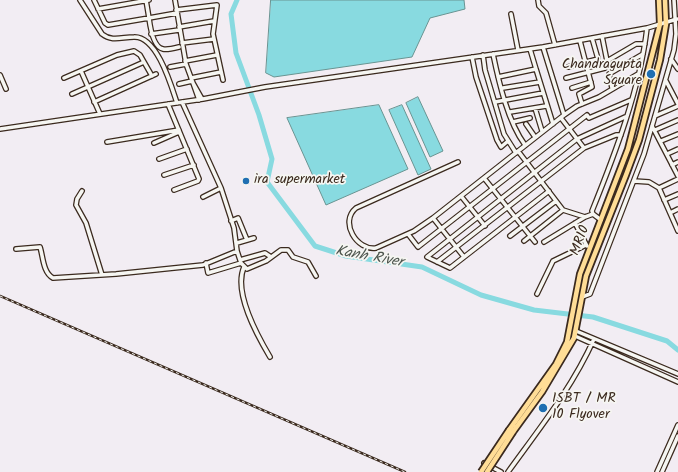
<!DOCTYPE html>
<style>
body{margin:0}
canvas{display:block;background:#f2edf3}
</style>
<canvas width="678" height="472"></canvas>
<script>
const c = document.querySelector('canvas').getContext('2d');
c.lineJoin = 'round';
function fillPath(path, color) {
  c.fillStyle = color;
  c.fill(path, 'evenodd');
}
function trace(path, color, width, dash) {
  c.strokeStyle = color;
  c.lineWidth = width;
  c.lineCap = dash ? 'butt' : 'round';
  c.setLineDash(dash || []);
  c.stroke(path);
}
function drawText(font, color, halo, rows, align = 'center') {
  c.font = font + ' Kalam,sans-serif';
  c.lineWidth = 3.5;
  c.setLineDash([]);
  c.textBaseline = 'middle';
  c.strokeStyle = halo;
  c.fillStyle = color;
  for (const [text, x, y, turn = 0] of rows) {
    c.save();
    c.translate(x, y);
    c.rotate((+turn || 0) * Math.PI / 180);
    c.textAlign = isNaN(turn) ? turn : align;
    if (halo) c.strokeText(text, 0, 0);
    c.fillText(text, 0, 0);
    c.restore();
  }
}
const water = new Path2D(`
 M271,0H464L465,9L430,18L412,57L274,77L266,73Z
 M418,97L443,151L430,157L406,103Z
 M379,105L408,169L326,205L287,118Z
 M402,105L431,169L418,175L389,110Z`);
fillPath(water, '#88dae0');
trace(water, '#699492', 1);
trace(new Path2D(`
 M237,0L231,14L236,53L259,115L272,159L267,182L315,246L346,256L422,267L481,295L534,310L593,317L667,341L678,350`), '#88dae0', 5);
const minor = new Path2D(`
 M80,0L102,34C112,42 122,37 134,37C157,36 171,85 177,103
 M94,0L105,23L108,25L149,18C150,26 153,47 163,49C167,50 175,48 179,47
 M146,0L149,18L177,13
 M175,0L186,64L193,83
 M538,0L539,6L546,13L555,45
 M98,9L149,0
 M176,10L217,5L213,34L223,80
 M511,14L518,50
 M179,27L214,21
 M151,34L179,30
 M602,36L607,61L636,44H645
 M580,41L592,87L579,94L582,104
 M182,43L214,39
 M543,47L564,115
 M530,49L536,69
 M493,54C499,83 508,122 525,145
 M483,55L485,70L504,134L516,153
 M472,57L476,77L497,140L501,147L508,141
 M671,59L678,69
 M185,61L217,55
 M170,67L186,64
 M568,67L598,59L592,38
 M81,71L100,114
 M0,75L6,89
 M498,77L536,69L553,124
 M64,78L117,55L134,51L140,55L152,76
 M191,78L221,72
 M566,78L605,68
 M666,81L678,104
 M179,84L192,81
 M503,88L540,82
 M572,88L591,82
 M612,88L609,74L643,54
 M72,94L144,62
 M199,100L193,83L202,99
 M94,102L156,74
 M495,102L543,93
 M168,104L199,179L198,181L174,190
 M535,108L542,131
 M510,112L546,106
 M655,116L678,106
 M513,122L530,118
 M526,124L535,137
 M652,126L678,176
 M0,129L203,99L265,87L543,47L647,28
 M655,130L678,120
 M661,141L678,134
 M107,142L179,130
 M154,143L179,132
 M584,148L616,135H621
 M518,151L563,210L585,217L593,214
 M667,154L678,149
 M159,159L187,149
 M458,162L356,208C339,222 357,251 376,248L414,231L433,218L564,115L577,106L599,97L638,74
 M672,165L678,162
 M164,175L194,165
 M484,178L535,242
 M634,181L649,182L659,188L678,231
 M659,188L678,179
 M82,191L77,199L76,205L86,223L102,275
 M549,191L450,268L427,257L577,139L625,117
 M461,196L485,226
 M203,197L221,188
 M664,200L678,194
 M670,213L678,209
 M433,218L464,257
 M601,220L593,214L592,211C615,154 640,89 647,28L677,19
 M231,221L238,218L247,240
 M575,223L587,246
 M408,234L418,247L587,115L589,118L631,100
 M510,236L556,201
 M524,241L563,210
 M544,242L585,217
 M237,243L254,238
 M16,249L40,247C43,256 43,273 53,278L116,274L203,265L237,251L234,228L221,188L182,102
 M237,251L241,263L247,269L266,261L281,250H288L293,257L308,262L316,276
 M240,260L265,253L271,257
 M437,262L584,148L561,118
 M206,263L208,273L241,263
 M244,267C233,292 257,335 270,357
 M537,294L553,261L586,245
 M582,297L590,294L644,154L674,50L676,34L674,0
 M576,331L678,374
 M575,336L678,382
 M484,463L501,472
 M508,472C539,429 572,388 594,339
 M657,472L678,425
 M662,472L678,436`);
const major = new Path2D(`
 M509,430L556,364L567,342L580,274L628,149L660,24L659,0
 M513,432L542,392L574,338L586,276L626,175L639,140L650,98L660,60L666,24L665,0`);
trace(minor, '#3b2a1e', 6);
trace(major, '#3b2a1e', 8);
trace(minor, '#f6f6f2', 3.5);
trace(major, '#ffdd96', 4.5);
const rail = new Path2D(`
 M0,296L405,472`);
trace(rail, '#3b2a1e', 2.5);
trace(rail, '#f6f6f2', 1, [3]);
const majorBridge = new Path2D(`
 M481,472L509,430
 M487,472L513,432`);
trace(majorBridge, '#3b2a1e', 8, []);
trace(majorBridge, '#ffdd96', 4.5);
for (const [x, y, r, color] of [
 [651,74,5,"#1f6fb2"],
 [246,181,4,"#1f6fb2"],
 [543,408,5,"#1f6fb2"]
]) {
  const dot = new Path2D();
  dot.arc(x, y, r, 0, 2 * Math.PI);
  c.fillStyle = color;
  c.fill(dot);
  trace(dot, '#f6f6f2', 1.5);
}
drawText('14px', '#3b2a1e', '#f6f6f2', [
 ["Chandragupta",642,66,"right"],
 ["Square",642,82,"right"],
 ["ira supermarket",254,181],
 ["ISBT / MR",552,400],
 ["10 Flyover",552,416]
], 'left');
drawText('14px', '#3b2a1e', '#f6f6f2', [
 ["MR10",581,241,-69]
]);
drawText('italic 15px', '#4e564e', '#f6f6f2', [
 ["Kanh River",369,258,10]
]);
</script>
